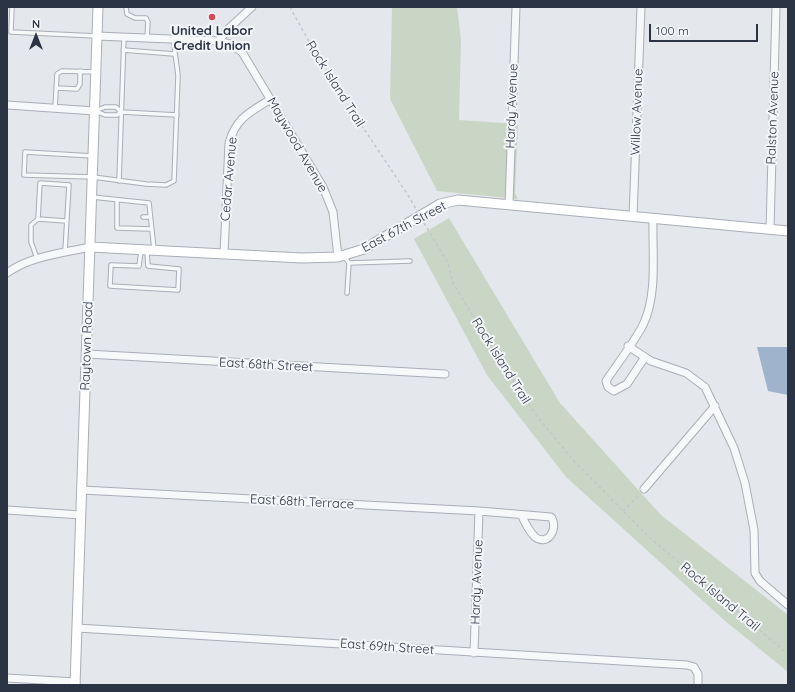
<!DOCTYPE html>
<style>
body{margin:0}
#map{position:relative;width:795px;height:692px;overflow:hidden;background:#e4e7ec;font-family:Quicksand,sans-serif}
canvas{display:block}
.frame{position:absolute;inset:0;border:8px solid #2b3445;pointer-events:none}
.north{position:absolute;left:16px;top:16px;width:40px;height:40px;-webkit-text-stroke:3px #f4f6f9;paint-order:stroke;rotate:0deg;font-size:11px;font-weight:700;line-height:16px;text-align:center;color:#2b3445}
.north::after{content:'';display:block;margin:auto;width:14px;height:18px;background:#2b3445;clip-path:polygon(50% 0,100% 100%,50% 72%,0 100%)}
.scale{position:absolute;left:649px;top:24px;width:109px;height:18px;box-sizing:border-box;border:2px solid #2b3445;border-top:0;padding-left:5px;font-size:12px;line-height:14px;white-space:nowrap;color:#2b3445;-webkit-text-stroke:3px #f4f6f9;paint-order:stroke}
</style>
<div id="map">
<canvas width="795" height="692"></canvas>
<div class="frame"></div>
<div class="north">N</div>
<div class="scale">100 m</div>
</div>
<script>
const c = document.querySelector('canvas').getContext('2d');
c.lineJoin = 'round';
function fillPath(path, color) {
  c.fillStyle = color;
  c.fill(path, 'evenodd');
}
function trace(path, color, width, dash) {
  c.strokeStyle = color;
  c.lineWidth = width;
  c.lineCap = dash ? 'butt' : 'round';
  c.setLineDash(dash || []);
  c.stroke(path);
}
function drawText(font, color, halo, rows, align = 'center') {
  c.font = font + ' Quicksand,sans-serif';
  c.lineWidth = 4;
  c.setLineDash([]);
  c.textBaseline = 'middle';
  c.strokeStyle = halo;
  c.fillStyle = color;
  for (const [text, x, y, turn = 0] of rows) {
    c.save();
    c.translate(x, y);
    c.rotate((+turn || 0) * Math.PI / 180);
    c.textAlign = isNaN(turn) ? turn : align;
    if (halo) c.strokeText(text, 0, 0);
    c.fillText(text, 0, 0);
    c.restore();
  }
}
fillPath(new Path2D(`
 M392,7H457L461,40L459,120L518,124L515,193L518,199L437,191L390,99Z
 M449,218L560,403L661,515L788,615V672L724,620L566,477L487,375L414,239Z`), '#c9d6c5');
fillPath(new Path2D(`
 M757,347H788V395L768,391Z`), '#9fb4cc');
const lane = new Path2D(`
 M12,7L11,32L97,36
 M126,7L127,14L135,18H146L148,22L147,38
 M123,50L174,54
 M56,88L77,89L80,84V71
 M55,108L57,74L62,71L95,72
 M95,111L105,107H116L121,112
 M96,111L105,115H117L121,112L177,115
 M93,156L25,152L24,175L93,177L146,184L166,185L174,181L178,76C177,63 174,52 174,39
 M119,181L124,37
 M92,197L149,203L154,249
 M117,201V228L151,229
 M143,217H150
 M38,219L66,221
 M141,251L139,266L111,265L110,286L178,290L179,269L148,266L147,252
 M344,256L349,263L410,261
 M37,258L31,242V225L38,219L40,183L69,185L65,251
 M347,293L349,263`);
const street = new Path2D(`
 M97,36L219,41L230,44L242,52L323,187L333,212L338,257
 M219,41L227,30L252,7
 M7,105L95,111
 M509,205L516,7
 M633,217L641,7
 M770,230L776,7
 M224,254L229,143C236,118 250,112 271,99
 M7,273C30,256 63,253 90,247
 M628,346L651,361L686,373L705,387L734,448L745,483L754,530L755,573L760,581L788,605
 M87,354L445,374
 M645,357L627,384L614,391L608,387L606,381C618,363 633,344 643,325C658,294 652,252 653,219
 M644,489L715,406
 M82,490L479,511L551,517C559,528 548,547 535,537C529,531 525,523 522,516
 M7,510L81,515
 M77,628L687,665L694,667L698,674V685
 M474,653L479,511
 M7,678L76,682`);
const secondary = new Path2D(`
 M90,247L302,258L338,257L364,249L440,204L458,200L788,231
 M75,685L98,7`);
trace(lane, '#a9aeb7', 5.5);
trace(street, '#a9aeb7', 9);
trace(secondary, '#a9aeb7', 11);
trace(new Path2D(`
 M290,7C325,73 367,133 408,195
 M424,223L448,263L453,283L505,369L536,415L573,460L650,538L788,654
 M623,511L640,494`), '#c2c5cb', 1.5, [3, 3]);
trace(lane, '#f7f8fa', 3.5);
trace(street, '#f7f8fa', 7);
trace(secondary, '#fff', 9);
trace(new Path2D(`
 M408,195L424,223`), '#c2c5cb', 1.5, [3, 3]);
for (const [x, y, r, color] of [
 [212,17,4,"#d1495b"]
]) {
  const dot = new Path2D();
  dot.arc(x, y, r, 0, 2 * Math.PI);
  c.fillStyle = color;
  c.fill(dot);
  trace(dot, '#f4f6f9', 1.5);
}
drawText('bold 13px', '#2b3445', '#f4f6f9', [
 ["United Labor",212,31],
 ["Credit Union",212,46]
]);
drawText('13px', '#2b3445', '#f4f6f9', [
 ["Rock Island Trail",335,84,58],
 ["Hardy Avenue",512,106,-88],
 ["Willow Avenue",637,112,-88],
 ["Ralston Avenue",773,118,-88],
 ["Maywood Avenue",297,145,60],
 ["Cedar Avenue",229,179,-85],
 ["East 67th Street",404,227,-28],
 ["Raytown Road",87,346,-88],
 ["Rock Island Trail",501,361,58],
 ["East 68th Street",266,365,3],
 ["East 68th Terrace",302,502,3],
 ["Hardy Avenue",477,582,-88],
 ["Rock Island Trail",720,597,40],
 ["East 69th Street",387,647,4]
]);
</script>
